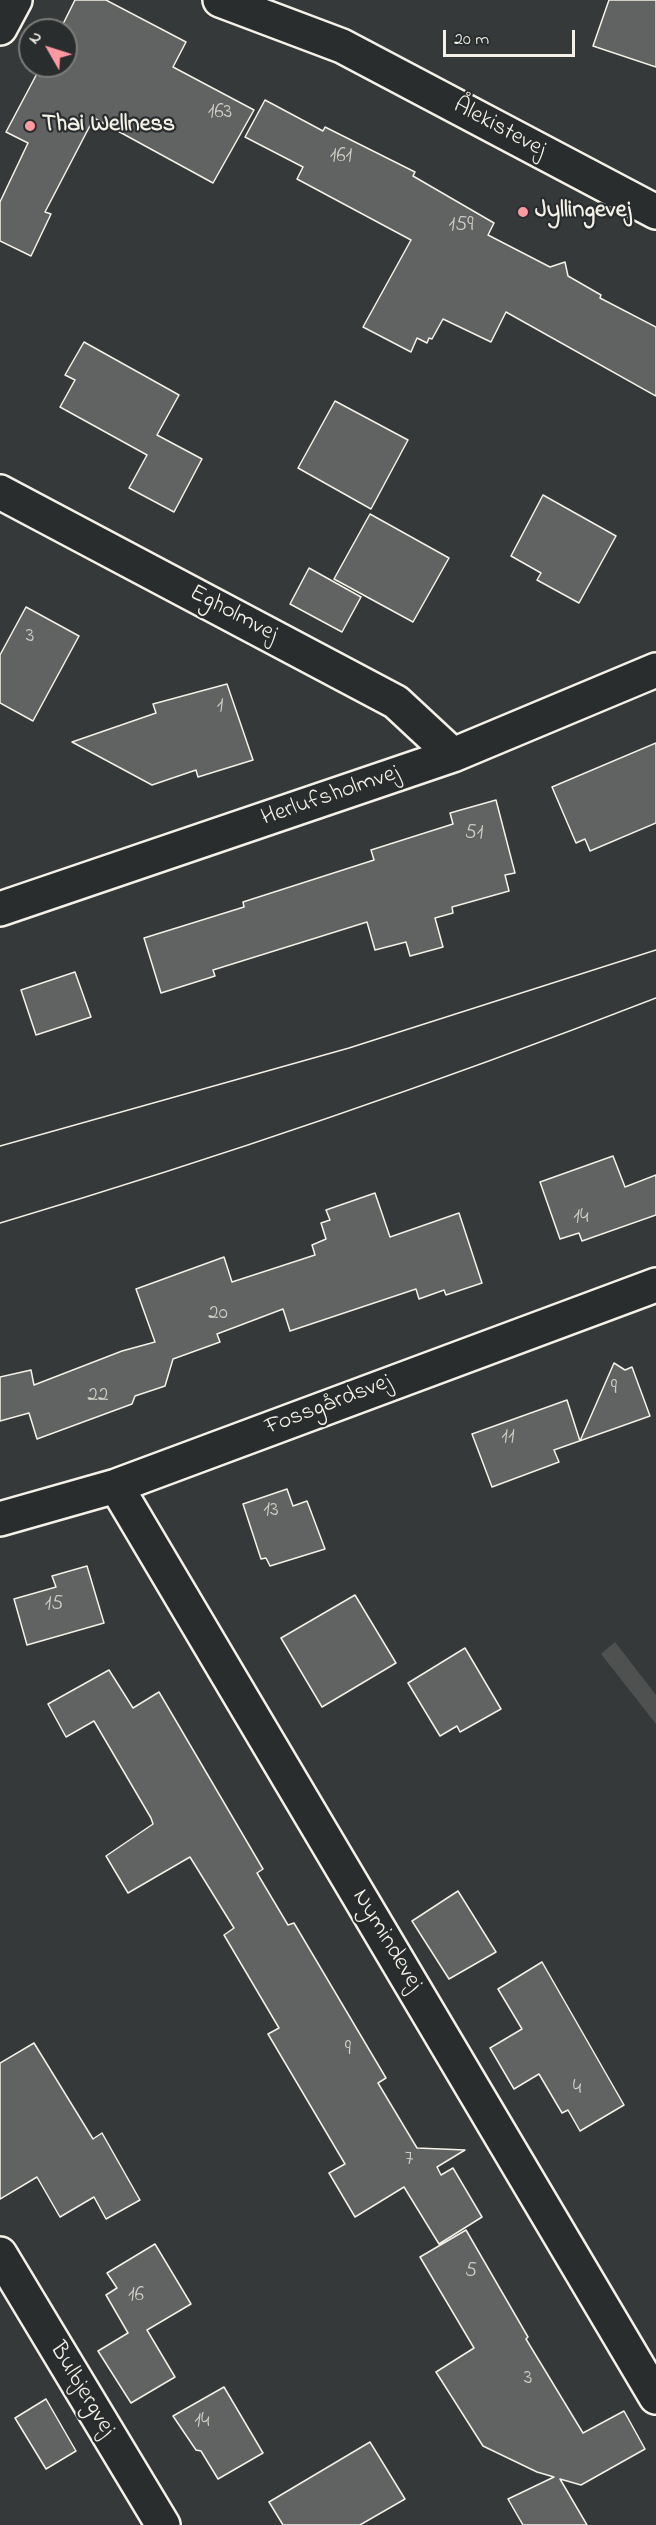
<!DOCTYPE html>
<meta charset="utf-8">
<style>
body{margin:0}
#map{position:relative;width:656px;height:2525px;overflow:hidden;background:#363939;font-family:"Indie Flower",sans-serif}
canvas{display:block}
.north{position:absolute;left:18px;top:18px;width:60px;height:60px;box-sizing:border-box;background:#2a2d2e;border:2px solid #7b7b78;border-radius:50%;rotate:309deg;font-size:16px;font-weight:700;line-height:24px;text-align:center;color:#f4f1e8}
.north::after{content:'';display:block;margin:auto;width:21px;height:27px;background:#ff9aa2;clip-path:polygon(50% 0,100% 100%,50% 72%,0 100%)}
.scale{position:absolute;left:443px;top:30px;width:132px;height:27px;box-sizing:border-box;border:3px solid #f4f1e8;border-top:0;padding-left:8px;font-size:18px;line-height:21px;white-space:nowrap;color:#f4f1e8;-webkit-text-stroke:4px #2a2d2e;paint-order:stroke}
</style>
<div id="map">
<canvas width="656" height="2525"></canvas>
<div class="north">N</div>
<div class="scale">20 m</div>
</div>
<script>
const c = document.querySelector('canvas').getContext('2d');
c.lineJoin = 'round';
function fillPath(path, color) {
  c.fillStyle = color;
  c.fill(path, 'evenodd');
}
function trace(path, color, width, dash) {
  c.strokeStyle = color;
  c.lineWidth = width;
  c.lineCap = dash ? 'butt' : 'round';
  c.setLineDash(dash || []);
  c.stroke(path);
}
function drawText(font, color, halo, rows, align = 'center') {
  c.font = font + ' "Indie Flower",sans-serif';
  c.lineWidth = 4.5;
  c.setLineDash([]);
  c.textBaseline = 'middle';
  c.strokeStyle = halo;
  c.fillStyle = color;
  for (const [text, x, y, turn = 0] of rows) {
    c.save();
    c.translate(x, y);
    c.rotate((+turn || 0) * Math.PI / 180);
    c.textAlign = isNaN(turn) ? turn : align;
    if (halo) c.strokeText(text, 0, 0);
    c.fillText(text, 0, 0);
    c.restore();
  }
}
fillPath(new Path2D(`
 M615,1642L656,1695V1724L601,1654Z`), '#4e514f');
const building = new Path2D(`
 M75,0H106L186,42L173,67L254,110L213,183L94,118L45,212L51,214L31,256L0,241V202L28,143L6,132L41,66H66V30H60Z
 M609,0H656V67L593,46Z
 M265,100L323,131L325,127L415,172L413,176L494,223L488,235L550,267L565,262L568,276L601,295L600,298L656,327V396L506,312L491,342L443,319L432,339L429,338L427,343L417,338L411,352L363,327L411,240L297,179L303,167L245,137Z
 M84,342L179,395L157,435L202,459L174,512L129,488L147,455L60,407L75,380L65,375Z
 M335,401L408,440L371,509L298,468Z
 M543,495L616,536L579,603L537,580L541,573L511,556Z
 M370,514L449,558L413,622L334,579Z
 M309,568L361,597L342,632L290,604Z
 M26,607L79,636L33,721L0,703V655Z
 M227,684L253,760L198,777L196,770L152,785L72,742L156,713L153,704Z
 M656,743V823L590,851L585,839L576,843L552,787Z
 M496,800L515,873L505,875L509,891L452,907L453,913L435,918L443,947L410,956L406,942L375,950L367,922L213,970L215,976L161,993L144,938L244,907L243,902L374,860L371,850L453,824L450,813Z
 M75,972L91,1017L36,1035L21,990Z
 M613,1156L625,1187L656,1175V1215L582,1241L579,1233L560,1239L540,1182Z
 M375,1193L390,1237L459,1213L482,1283L446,1295L444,1290L419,1299L416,1289L290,1331L283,1309L217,1334L220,1342L173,1359L165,1386L135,1396L132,1404L37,1439L29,1413L0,1421V1377L31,1370L34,1385L122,1351L155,1342L136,1289L224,1257L232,1282L315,1255L312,1245L326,1239L321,1223L330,1220L326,1210Z
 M614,1363L625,1370L632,1367L650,1416L554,1450L559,1462L492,1487L472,1434L567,1400L580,1441Z
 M287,1489L293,1506L307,1501L325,1549L270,1566L266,1558L261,1559L243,1504Z
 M87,1566L104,1623L27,1645L14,1599L56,1587L52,1576Z
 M355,1595L396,1663L322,1707L281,1638Z
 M465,1648L501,1709L460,1732L457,1726L440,1736L408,1683Z
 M109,1670L133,1708L159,1692L263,1869L257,1873L288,1925L294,1923L386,2078L378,2083L417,2148L465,2150L437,2167L441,2175L453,2168L482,2217L439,2244L404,2187L355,2217L329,2173L345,2164L268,2034L279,2028L224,1935L234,1928L190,1857L128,1893L106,1856L153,1824L151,1818L94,1721L66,1737L48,1704Z
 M458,1891L496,1952L449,1979L412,1921Z
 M542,1962L624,2105L580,2131L568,2110L562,2113L539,2074L514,2089L490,2048L522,2029L498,1989Z
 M34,2043L93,2139L102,2133L140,2200L106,2219L94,2197L60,2217L37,2177L0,2199V2063Z
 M466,2230L528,2337L526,2339L583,2433L624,2411L645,2449L581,2485L560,2479L587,2525H523L508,2499L554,2477L537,2472L483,2446L436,2372L474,2348L420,2257Z
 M155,2244L191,2304L147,2330L175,2377L131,2403L98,2351L128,2333L106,2295L117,2288L107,2273Z
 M224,2387L263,2453L218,2479L201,2451L196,2450L173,2416Z
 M46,2399L76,2451L46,2469L15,2418Z
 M370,2442L405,2499L360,2525H283L269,2502Z`);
fillPath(building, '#616362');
trace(building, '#f4f1e8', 1.5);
const street = new Path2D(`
 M0,492L396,702L453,755
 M0,909L453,755L656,670
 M116,1486L656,2397
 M0,1519L116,1486L656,1285
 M0,2254L163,2525`);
const secondary = new Path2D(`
 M220,0L342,46L656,212
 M0,28L15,0`);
trace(street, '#f4f1e8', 38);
trace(secondary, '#f4f1e8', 38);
trace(street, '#2a2d2e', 33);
trace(secondary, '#2a2d2e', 33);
trace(new Path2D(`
 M0,1146L349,1048L656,950
 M0,1223C222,1157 440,1082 656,998`), '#f4f1e8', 1.5);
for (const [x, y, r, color] of [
 [30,126,6,"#ff9aa2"],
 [523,212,6,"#ff9aa2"]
]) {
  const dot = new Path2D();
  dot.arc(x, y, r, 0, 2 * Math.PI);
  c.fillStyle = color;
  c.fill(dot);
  trace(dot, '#2a2d2e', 2);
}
drawText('21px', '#cfcec6', null, [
 ["163",220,114],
 ["161",341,158],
 ["159",461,227],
 ["3",30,638],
 ["1",220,708],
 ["51",474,835],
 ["14",581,1219],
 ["20",218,1315],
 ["9",614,1390],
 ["22",98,1397],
 ["11",508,1439],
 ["13",271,1512],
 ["15",54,1606],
 ["9",348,2051],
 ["4",577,2090],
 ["7",409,2161],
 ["5",471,2273],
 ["16",136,2297],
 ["3",528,2380],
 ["14",202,2423]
]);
drawText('bold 24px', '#f4f1e8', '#2a2d2e', [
 ["Thai Wellness",42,126],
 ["Jyllingevej",535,212]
], 'left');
drawText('24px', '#f4f1e8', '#2a2d2e', [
 ["Ålekistevej",499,129,28],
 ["Egholmvej",233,615,28],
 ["Herlufsholmvej",331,797,-19],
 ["Fossgårdsvej",329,1406,-21],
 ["Nymindevej",386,1941,59],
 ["Bulbjergvej",81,2390,59]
]);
</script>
